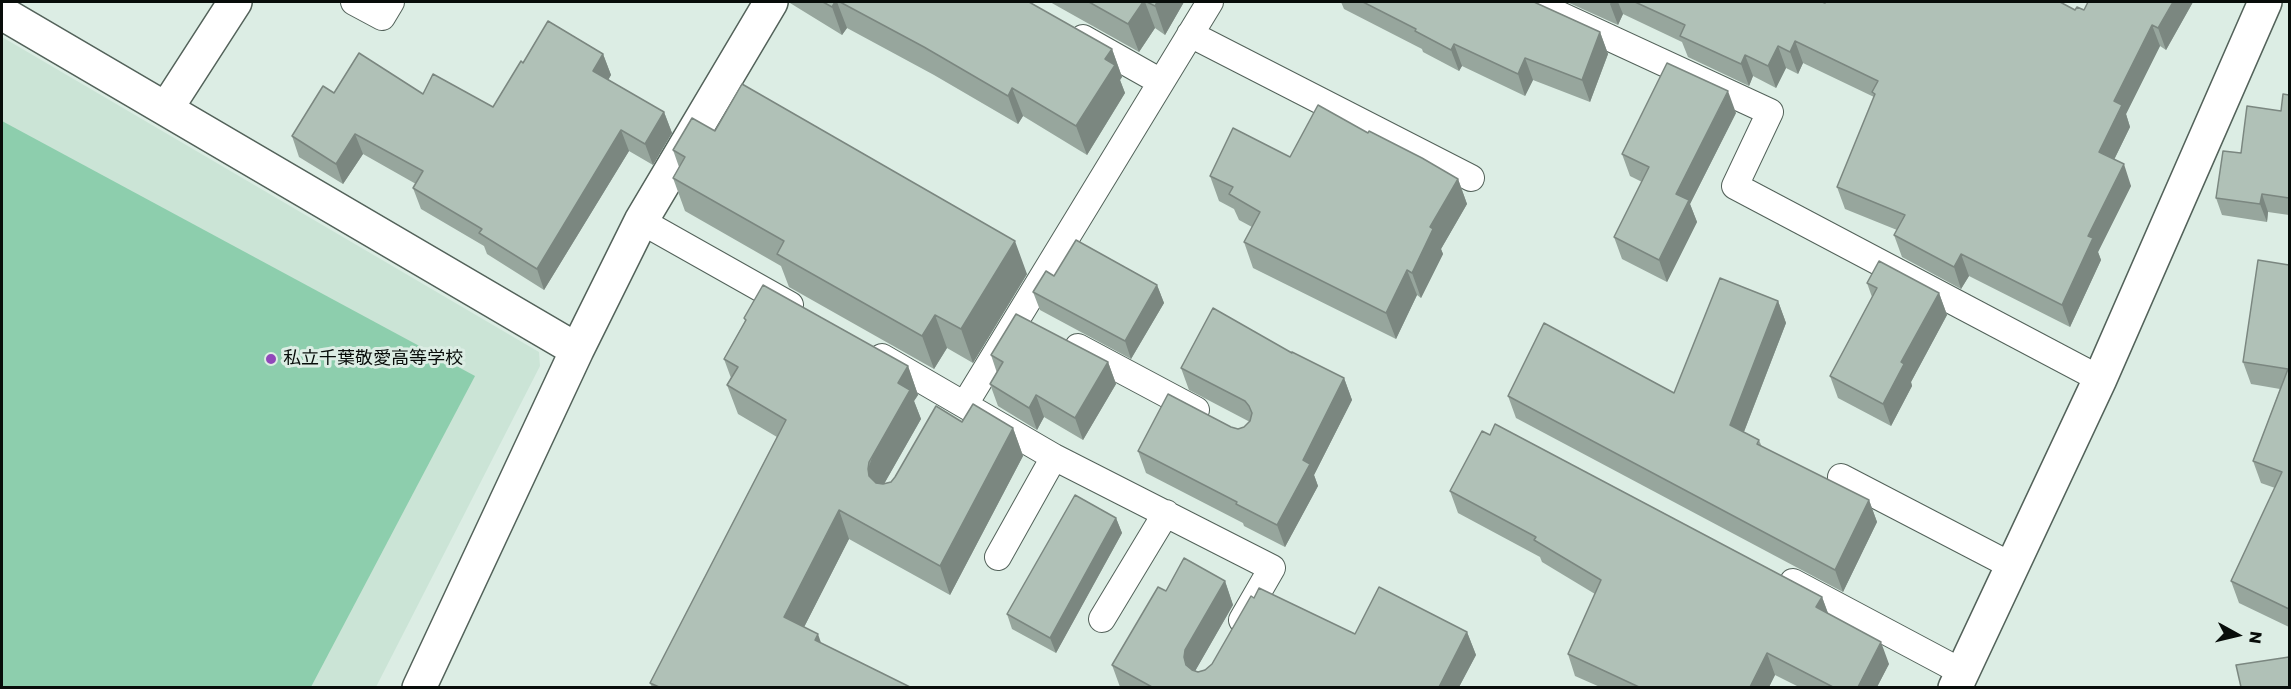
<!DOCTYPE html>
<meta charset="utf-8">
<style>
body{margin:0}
#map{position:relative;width:2291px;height:689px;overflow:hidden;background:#dcede4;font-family:Poppins,sans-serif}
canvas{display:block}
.frame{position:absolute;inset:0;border:3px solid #080d0a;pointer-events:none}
.north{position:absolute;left:2207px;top:605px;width:60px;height:60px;-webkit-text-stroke:4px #dcede4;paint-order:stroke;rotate:98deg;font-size:16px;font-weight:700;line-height:24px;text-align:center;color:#080d0a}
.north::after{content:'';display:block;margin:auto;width:21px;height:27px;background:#080d0a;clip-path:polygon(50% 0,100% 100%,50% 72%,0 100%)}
</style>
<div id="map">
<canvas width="2291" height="689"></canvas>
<div class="frame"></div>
<div class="north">N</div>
</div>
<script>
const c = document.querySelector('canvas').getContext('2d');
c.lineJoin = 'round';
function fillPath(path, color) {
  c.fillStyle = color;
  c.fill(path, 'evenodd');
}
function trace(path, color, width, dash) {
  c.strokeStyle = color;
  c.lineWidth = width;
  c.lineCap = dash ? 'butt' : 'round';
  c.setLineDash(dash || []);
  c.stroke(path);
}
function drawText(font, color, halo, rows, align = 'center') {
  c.font = font + ' Poppins,"Noto Sans JP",sans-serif';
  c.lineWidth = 6;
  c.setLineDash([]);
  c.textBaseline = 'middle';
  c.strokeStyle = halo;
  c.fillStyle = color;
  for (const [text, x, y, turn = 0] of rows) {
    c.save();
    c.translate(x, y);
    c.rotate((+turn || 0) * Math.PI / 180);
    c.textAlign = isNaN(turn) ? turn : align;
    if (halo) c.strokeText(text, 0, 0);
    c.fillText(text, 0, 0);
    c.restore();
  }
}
fillPath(new Path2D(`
 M2,37L539,352L540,366L376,687L2,688Z`), '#cbe4d6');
fillPath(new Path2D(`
 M2,121L475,376L311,687H2Z`), '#8dcead');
const service = new Path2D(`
 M354,2L382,17L391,2
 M1532,2L1770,112L1735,186L2100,379
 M1190,34L1471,178
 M1083,38L1161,82
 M641,221L790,305
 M1078,347L1196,410
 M882,357L1054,457L1272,568L1242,620
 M965,404L1210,2
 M1841,477L2012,566
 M998,557L1054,457
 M1793,582L1962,672
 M1102,619L1166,513`);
const minor = new Path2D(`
 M2,13L577,350
 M166,109L235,2
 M419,688L577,350L641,221L771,2`);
const tertiary = new Path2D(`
 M1955,688L2100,379L2265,2`);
trace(service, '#53625a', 28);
trace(minor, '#53625a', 36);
trace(tertiary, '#53625a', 36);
trace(service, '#fff', 26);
trace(minor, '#fff', 33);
trace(tertiary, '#fff', 33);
fillPath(new Path2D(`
 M789,2H1029L1112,49L1122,77L1120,80L1125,93L1087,155L1023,116L1018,124L934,75L847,28L842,35L790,3Z
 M1050,2H1184L1165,35L1155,28L1139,52Z
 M1341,2H1534L1600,32L1608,54L1590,102L1533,80L1525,96L1462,66L1459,71L1423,52L1422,49L1344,9Z
 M1567,2H1822L1825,3L2075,10H2084L2088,2H2193L2166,50L2160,46L2126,114L2130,127L2114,160L2131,186L2098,252L2101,260L2070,327L1969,276L1961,289L1902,257L1894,235L1897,230L1845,209L1837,187L1874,97L1803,63L1798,74L1786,68L1776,88L1753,76L1749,86L1688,57L1682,42L1623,14L1618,25Z
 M603,54L611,75L608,80L664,112L672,133L653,165L629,151L544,290L487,254L484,246L421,209L413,188L416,184L363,154L343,184L299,157L292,136L334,93L423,94L493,107L523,63Z
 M2289,95V215L2268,212L2267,222L2222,215L2216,198L2241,153L2281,111Z
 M1736,113L1690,204L1697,222L1667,282L1622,259L1614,237L1642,182L1630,176L1622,154Z
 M715,131L1027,274L973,363L947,348L934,369L789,287L781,266L685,211L673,178L679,167L673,150Z
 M1368,133L1458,179L1467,204L1441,249L1443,254L1421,298L1417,295L1396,339L1253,268L1244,242L1252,227L1239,220L1234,209L1219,201L1210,176L1290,157Z
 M2289,265V627L2239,603L2231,581L2275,488L2261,483L2253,461L2280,389L2251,384L2243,362Z
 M1054,276L1157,285L1164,303L1131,359L1040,310L1033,292Z
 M1867,283L1939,293L1947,315L1911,382L1912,386L1891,426L1838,398L1830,376L1872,297Z
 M1778,301L1786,323L1744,432L1759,440L1762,447L1869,500L1877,522L1843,592L1516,418L1508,396L1674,393Z
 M744,318L908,366L918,395L914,401L921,419L884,484L891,482L962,422L1013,428L1023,456L950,595L849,539L804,627L821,643L910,687H652L650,683L777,437L738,414L727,385L731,378L724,359L745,321Z
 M1292,353L1344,378L1352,400L1314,475L1318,486L1285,547L1244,526L1243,523L1146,473L1138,451L1231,427L1238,429L1244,427L1250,422L1189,390L1181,368Z
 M991,355L1108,362L1116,384L1083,440L1044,417L1037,430L998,406L990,384L997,373Z
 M1450,491L1822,597L1828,613L1889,664L1877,687H1799L1775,675L1769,687H1600L1575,676L1568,654L1595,594L1542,562L1540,557L1458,513Z
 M1116,518L1122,533L1056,653L1012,629L1007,614Z
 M1225,581L1233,605L1195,671L1198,672L1205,670L1212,664L1254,598L1355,634L1467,632L1476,655L1459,687H1120L1112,665L1166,591Z`), '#97a69d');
fillPath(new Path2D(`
 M835,2H837L847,28L842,35L832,7Z
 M1143,2H1145L1155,28L1139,52L1128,24Z
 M1157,2H1184L1165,35L1155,6Z
 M1611,2H1618L1623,14L1618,25L1610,4Z
 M2173,2H2193L2166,50L2158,28Z
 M2152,25L2160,46L2126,114L2130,127L2107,174L2099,152L2114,101Z
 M1600,32L1608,54L1590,102L1582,80Z
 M1795,41L1803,63L1798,74L1790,52Z
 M1454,44L1462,66L1459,71L1451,50Z
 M1778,46L1786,68L1776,88L1768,66Z
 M1112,49L1122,77L1120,80L1125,93L1087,155L1076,126L1105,59Z
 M603,54L611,75L601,92L593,71Z
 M1745,55L1753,76L1749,86L1741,64Z
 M1525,58L1533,80L1525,96L1518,74Z
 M1012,88L1023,116L1018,124L1008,96Z
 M1728,91L1736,113L1690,204L1697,222L1667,282L1659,260L1676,194Z
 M664,112L672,133L653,165L645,144Z
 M621,130L629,151L544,290L537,269Z
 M355,134L363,154L343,184L336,164Z
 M2124,164L2131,186L2098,252L2101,260L2070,327L2062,305L2088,236Z
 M1458,179L1467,204L1441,249L1443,254L1421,298L1412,273L1430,227Z
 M2262,194L2268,212L2267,222L2260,204Z
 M1015,241L1027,274L973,363L961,329Z
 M1961,254L1969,276L1961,289L1954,267Z
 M1407,270L1417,295L1396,339L1386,313Z
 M1157,285L1164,303L1131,359L1125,341Z
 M1939,293L1947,315L1911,382L1912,386L1891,426L1883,404L1901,362Z
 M1778,301L1786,323L1738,447L1730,425Z
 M935,315L947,348L934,369L922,336Z
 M1108,362L1116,384L1083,440L1075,418Z
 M908,366L918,395L914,401L921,419L880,491L869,476L868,469L898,383Z
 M1344,378L1352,400L1314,475L1318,486L1285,547L1277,525L1303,460Z
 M1036,395L1044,417L1037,430L1029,408Z
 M1013,428L1023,456L950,595L940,566Z
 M1869,500L1877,522L1843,592L1835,570Z
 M839,510L849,539L795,645L784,617Z
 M1116,518L1122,533L1056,653L1050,638Z
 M1225,581L1233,605L1194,673L1192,681L1184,657L1185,650Z
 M1822,597L1830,619L1816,607Z
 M1467,632L1476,655L1459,687H1439Z
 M818,634L828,663L815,640Z
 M1881,642L1889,664L1877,687H1858Z
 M1767,653L1775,675L1769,687H1750Z`), '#7b8780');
const building = new Path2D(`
 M823,2H835L832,7Z
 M840,2H1029L1112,49L1105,59L1115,65L1076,126L1012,88L1008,96L924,47Z
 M1089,2H1143L1128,24Z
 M1147,2H1157L1155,6Z
 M1363,2H1534L1600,32L1582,80L1525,58L1518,74L1454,44L1451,50L1415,31L1416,29Z
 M1635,2H1822L1825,3L1826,2H2060L2075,10L2077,7L2084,10L2088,2H2173L2158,28L2152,25L2114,101L2122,105L2099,152L2124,164L2088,236L2093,238L2062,305L1961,254L1954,267L1894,235L1905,215L1837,187L1875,94L1872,92L1878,81L1795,41L1790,52L1778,46L1768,66L1745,55L1741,64L1680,36L1685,25Z
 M548,21L603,54L593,71L664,112L645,144L621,130L537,269L479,233L482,229L413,188L423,171L355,134L336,164L292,136L323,86L334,93L359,53L423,94L433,74L493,107L521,61L523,63Z
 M1667,63L1728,91L1676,194L1689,200L1659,260L1614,237L1649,167L1622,154Z
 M742,84L1015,241L961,329L935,315L922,336L777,254L784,241L673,178L685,157L673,150L692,118L715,131Z
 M2283,94L2289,95V198L2262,194L2260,204L2216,198L2223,151L2241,153L2247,106L2281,111Z
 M1318,105L1368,133L1369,131L1422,158L1458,179L1430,227L1433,229L1412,273L1407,270L1386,313L1244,242L1260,212L1229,194L1233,187L1210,176L1233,128L1290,157Z
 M1076,240L1157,285L1125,341L1033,292L1046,271L1054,276Z
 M2258,260L2289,265V609L2231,581L2282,472L2253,461L2288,369L2243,362Z
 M1879,261L1939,293L1901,362L1904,364L1883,404L1830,376L1877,288L1867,283Z
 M1720,278L1778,301L1730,425L1759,440L1757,444L1869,500L1835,570L1508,396L1544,323L1674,393Z
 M763,285L908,366L898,383L910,390L869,462L868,469L869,476L876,483L883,484L891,482L895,477L936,406L962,422L973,404L1013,428L940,566L839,510L784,617L818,634L815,640L910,687H659L650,683L786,420L727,385L738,367L724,359L746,320L744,318Z
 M1213,308L1292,353V352L1344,378L1303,460L1310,464L1277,525L1236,504L1237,502L1138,451L1168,394L1231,427L1238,429L1244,427L1250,421L1252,413L1249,406L1245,401L1181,368Z
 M1016,314L1108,362L1075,418L1036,395L1029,408L990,384L1003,362L991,355Z
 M1495,424L1822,597L1816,607L1881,642L1858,687H1833L1767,653L1750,687H1639L1568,654L1601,580L1534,540L1536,537L1450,491L1482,431L1490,435Z
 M1075,495L1116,518L1050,638L1007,614Z
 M1184,558L1225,581L1185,650L1184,657L1186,665L1192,670L1198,672L1205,670L1212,664L1251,596L1254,598L1259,588L1355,634L1379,587L1467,632L1439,687H1152L1112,665L1158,587L1166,591Z
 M2289,657V687H2241L2236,665Z`);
fillPath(building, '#b0c1b7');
trace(building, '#7b8780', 1.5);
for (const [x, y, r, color] of [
 [271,359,6,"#9148ba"]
]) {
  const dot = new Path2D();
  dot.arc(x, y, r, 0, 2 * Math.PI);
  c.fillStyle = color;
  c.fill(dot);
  trace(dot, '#dcede4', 2);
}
drawText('18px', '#080d0a', '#dcede4', [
 ["私立千葉敬愛高等学校",283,359]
], 'left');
</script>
